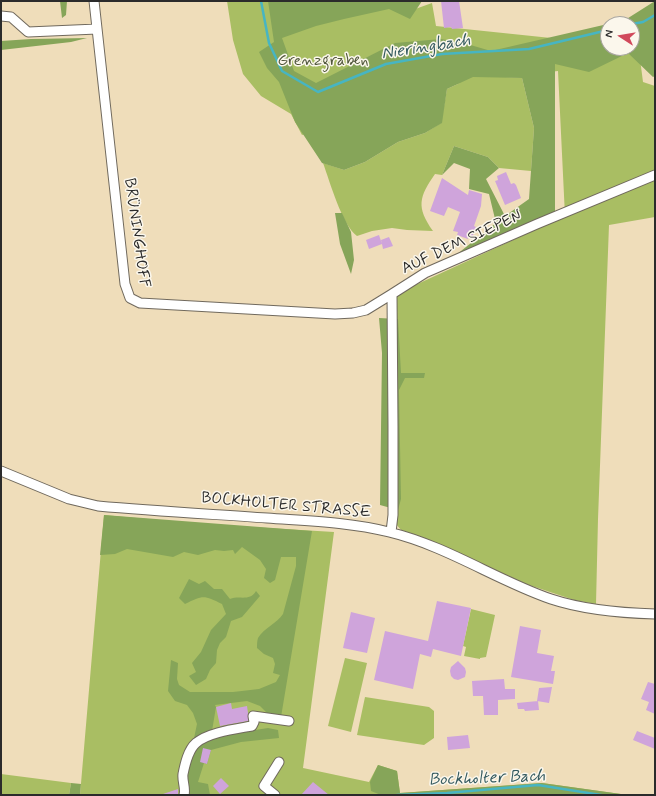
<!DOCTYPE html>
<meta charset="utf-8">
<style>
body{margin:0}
#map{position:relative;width:656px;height:796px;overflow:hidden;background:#efddba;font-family:Mynerve,sans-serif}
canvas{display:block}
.frame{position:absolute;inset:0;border:2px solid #2b2b2b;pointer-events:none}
.north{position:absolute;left:600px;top:16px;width:40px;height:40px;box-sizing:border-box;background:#fbf7ec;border:1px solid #a8a59f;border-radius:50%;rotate:282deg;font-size:11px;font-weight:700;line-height:16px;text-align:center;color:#2b2b2b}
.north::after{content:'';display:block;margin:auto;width:14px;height:18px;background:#d1495b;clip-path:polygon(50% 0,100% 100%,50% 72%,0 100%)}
</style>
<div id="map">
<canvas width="656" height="796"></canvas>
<div class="frame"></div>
<div class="north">N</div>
</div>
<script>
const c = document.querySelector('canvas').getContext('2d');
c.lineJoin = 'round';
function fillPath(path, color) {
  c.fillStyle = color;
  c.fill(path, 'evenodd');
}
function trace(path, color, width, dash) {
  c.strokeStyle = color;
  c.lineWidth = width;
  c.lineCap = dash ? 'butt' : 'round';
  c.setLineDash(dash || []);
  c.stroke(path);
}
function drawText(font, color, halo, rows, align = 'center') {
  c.font = font + ' Mynerve,sans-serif';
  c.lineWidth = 3;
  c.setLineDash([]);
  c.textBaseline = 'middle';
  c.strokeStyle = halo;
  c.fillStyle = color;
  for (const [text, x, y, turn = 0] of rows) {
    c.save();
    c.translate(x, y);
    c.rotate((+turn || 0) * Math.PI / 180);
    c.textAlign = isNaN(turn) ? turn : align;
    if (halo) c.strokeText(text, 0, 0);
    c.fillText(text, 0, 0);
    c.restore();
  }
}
fillPath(new Path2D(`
 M227,1H385L404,13L432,3L436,26L551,38L608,48L615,56L639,51L643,82L655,86V217L609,225L598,519L596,604L574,600L526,584L443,546L401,530L396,524L395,298L398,293L565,216L558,71L505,77L522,78L534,128L531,171L499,168L488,157L454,146L442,175L435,174C419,197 416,207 433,231L407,230L392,228L372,231L357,236C342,225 330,182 323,163L344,170L365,162L398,142L425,133L441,123L447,89L460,83L347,119L302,135L291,114L261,96L243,74L233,40Z
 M104,515L202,524L334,532L303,768L369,782L378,765L397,771L400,793L542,783L628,795H80Z
 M471,609L495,615L486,657L480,658V659L464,656L466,647L463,646Z
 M345,658L367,663L351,732L328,726Z
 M365,697L429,707L434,711V738L424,745L357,735Z
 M1,774L71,783L69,795H1Z`), '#a9be63');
fillPath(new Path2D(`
 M60,1H67L66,15L62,18Z
 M268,1H422L410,19L389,9L344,19L316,26L282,38L294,71L316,83L395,43L441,39L467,44L491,51L625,20L655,1V76L653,77L628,53L589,72L555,64V214L456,255L496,223L489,194L469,189L470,169L454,163L442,175L454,146L488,157L499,168L486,179L505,216L529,199L534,128L522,78L473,77L447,89L442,123L425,133L398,142L365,162L344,170L322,163L295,122L279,82L267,68L259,52L274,42ZM608,24H632V48H608Z
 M87,38L71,42L1,50V41L31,39Z
 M335,213H342L351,232L354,260L351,274L340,244Z
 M379,318L398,319L401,373H425L424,378H405L399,390L401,499L398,510L380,505L382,353Z
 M104,515L312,531L281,717L268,714L260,706L247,701L215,705L216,707L211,737L268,728L278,730L279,738L241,742L211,750L207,764L204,763L198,782L208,784L210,795H182L197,724L193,713L187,705L175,701L168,691L171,660L178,663L177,679L179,685L190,692H233L259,689L276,682L280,675L273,673L275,664L273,658L264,654L257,648C257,645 257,641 258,638C264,628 277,623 283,614L296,566V557H281L275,580L270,583L264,578L266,569L260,560L242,547L235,554L233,550L224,551L215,550L198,555L184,552L173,557L127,549L115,554L100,555Z
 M189,579L199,584L205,581L214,589H222L230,599C239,595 250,602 256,591L260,596L242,617L231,621L226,637L220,643L217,650L216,663L210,670L206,679L196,685L189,676L196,672L192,663L201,652L211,630L226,614L222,604C204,595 203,595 185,604L179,598Z
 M378,765L397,771L400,793L542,783L628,795H381L371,791L370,782Z
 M71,783L81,784L80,795H69Z`), '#86a559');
trace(new Path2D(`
 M261,1L269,43L282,71L318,92L386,64L442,54L529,49L608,30
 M632,24L643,22L655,15
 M397,795L447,793L538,785L601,795`), '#47b5c2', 2.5);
fillPath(new Path2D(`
 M441,1H459L463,28L452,29L451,27L444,28Z
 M506,172L511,184L514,183L516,185L521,198L505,205L495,181L498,180L497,176Z
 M442,178L468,195L469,190L482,194L481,206L474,226L476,227L472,238L469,236L468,239L457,235L458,232L453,231L460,212L448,207L444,216L430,211Z
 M379,235L382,244L381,240L389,237L393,246L383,249L382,244L369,249L366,240Z
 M437,601L471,608L461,656L433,649L431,657L420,654L413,689L374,680L385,631L428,641Z
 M351,612L375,618L367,653L343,648Z
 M520,626L541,630L537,653L554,656L551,671H555L553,684L511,677Z
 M458,661L465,668L466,672L465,677L458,680L454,679L451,676L450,671L451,667Z
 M504,679L505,689H515V699L498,700V715H484L483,696H473L472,681Z
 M648,682L655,684V714L646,710L649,702L641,699Z
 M552,687L549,703L537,701L539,688Z
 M538,701L539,710L525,711L524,709H518L517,703Z
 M231,703L232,709L247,706L248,713V721L220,726L216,707Z
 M637,731L655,738V749L633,740Z
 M468,735L470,748L448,750L447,737Z
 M203,748L211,750L207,764L200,762Z
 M221,778L229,786L220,794L213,786Z
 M313,782L329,795H301Z
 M178,789V795H164L163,794Z`), '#cfa4db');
const minor = new Path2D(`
 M94,1L125,284L130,298L140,303L335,314L353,313L366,310L392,294
 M1,16L11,17L28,32L97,29
 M1,471L69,499L98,506C154,511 210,514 267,518C308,521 349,522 389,532C447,546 496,580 551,599C584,610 620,613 655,614
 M391,532L393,515V426L392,294L425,273L537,224L655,175
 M184,795C186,788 182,782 183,774C185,764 188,750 196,743C209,732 236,729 252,726L254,722L253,716L289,721
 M275,795L264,786L279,762`);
trace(minor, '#70695d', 11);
trace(minor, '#fff', 9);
drawText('16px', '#51573c', '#fbf7ec', [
 ["Grenzgraben",323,62]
]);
drawText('16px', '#2b2b2b', '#fbf7ec', [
 ["BRÜNINGHOFF",136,233,82],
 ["AUF DEM SIEPEN",462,243,-25],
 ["BOCKHOLTER STRASSE",286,506,5]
]);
drawText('italic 17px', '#355b60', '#fbf7ec', [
 ["Nieringbach",426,48,-9],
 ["Bockholter Bach",487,779,-2]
]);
</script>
